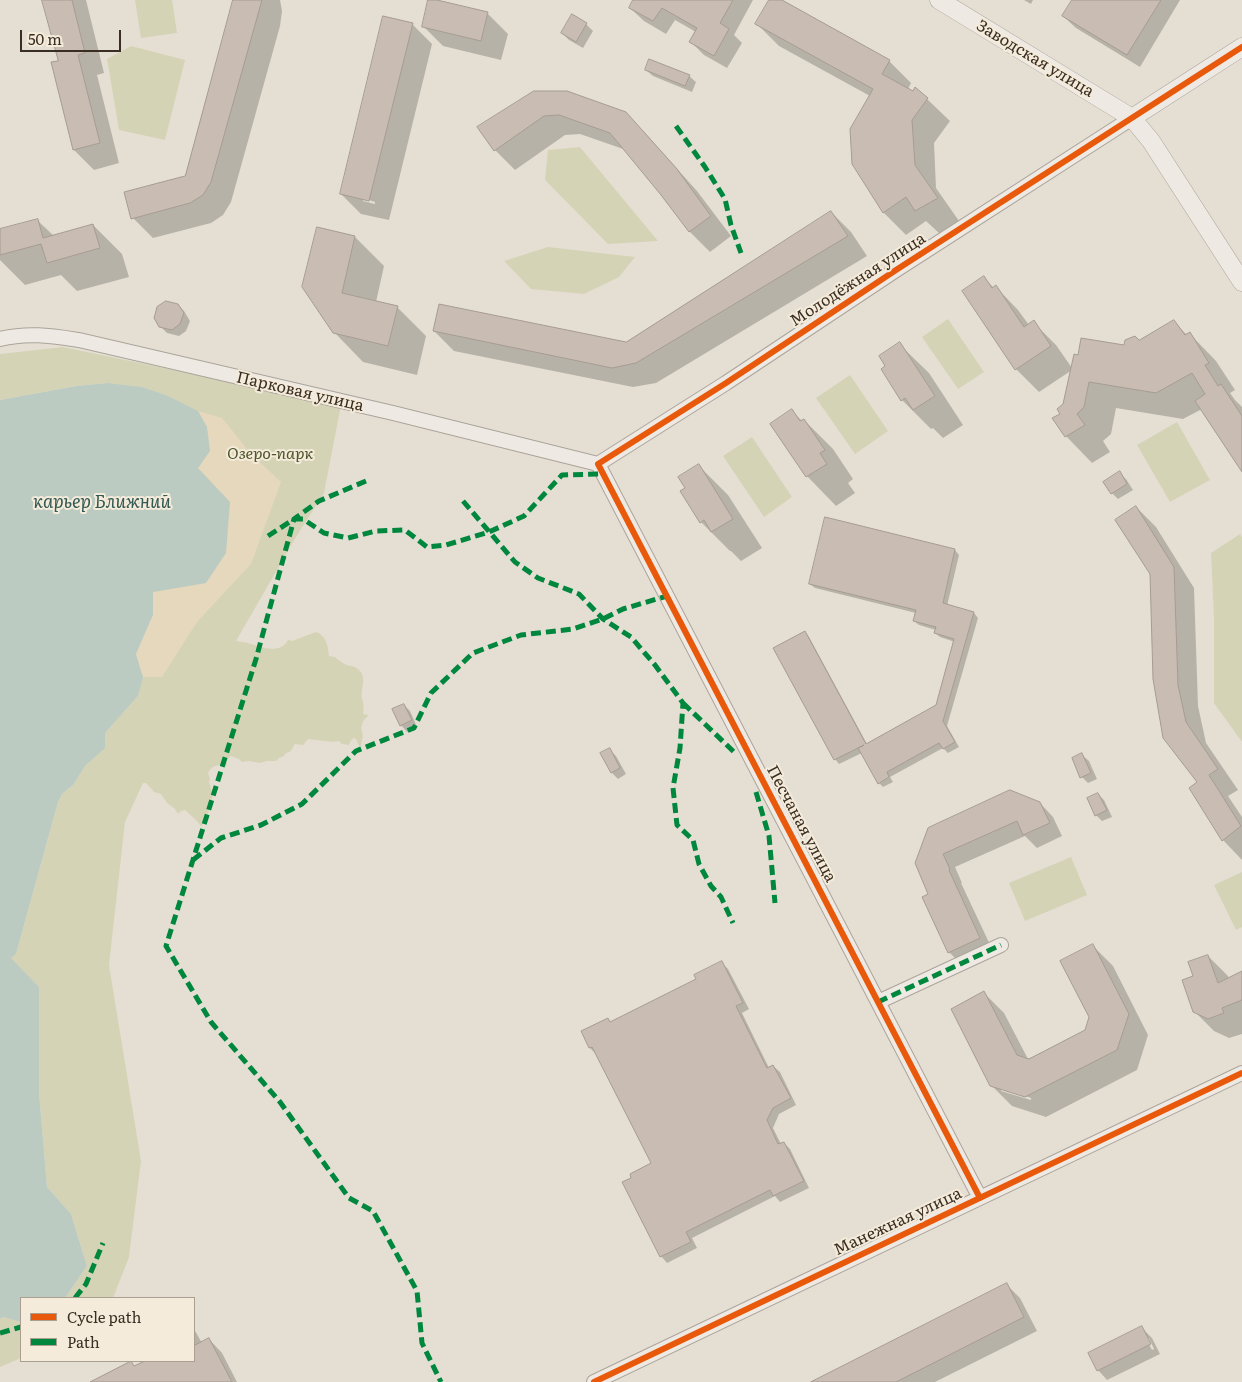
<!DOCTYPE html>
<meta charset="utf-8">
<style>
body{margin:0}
#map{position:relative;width:1242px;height:1382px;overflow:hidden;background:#e5dfd3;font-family:Literata,serif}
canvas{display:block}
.legend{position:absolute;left:20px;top:1297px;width:175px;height:65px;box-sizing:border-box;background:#f4ebda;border:1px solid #aa9f90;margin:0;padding:6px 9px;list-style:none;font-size:15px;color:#3a2d22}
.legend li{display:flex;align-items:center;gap:10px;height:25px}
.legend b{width:25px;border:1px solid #aa9f90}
.scale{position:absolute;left:20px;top:30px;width:101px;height:22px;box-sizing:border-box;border:2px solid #3a2d22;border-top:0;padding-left:6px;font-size:15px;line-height:18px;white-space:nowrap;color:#3a2d22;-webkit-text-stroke:4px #f4ebda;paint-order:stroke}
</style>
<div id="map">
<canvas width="1242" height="1382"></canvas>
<ul class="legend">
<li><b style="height:6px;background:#e8590c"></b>Cycle path</li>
<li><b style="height:6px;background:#00873e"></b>Path</li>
</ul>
<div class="scale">50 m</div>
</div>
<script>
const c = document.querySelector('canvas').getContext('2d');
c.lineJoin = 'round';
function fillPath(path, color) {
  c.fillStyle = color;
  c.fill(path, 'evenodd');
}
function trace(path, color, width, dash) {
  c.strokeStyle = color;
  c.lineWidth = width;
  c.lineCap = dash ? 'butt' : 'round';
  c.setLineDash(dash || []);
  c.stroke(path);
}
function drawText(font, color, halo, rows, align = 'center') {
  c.font = font + ' Literata,serif';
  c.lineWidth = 4;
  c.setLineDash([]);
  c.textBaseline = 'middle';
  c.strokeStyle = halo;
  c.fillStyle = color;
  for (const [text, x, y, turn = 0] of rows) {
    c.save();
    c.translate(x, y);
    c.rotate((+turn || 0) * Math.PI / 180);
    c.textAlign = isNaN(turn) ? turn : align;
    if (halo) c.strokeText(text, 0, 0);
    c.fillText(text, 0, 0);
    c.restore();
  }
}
fillPath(new Path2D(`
 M135,0H172L177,33L141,38Z
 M131,46L185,60L165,140L119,130L107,59Z
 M580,147L658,241L608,244L545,180L548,150Z
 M548,247L635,257L619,277L584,294L531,289L504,261Z
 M948,319L984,372L958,389L922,337Z
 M63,347L341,405L324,493L296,537L236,641C239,641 244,642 248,643C261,647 280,655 288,640L292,641L316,632C327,636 328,647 329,656C338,657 336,659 343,663C348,667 354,664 360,671C367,679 360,690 362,698C364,706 364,706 363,713L365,715L367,714L368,716L363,721L361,728L363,735L361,746H359L356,739L354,738L351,740L349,745L342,744L339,741C330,743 319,740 308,739L303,745L295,744L290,752L286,753L284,756L279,758L276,761H267L260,763L249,761L242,762L239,759L231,756L226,760L227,766C220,764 212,765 208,773L210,779L209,782L213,795L206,821L201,826L196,820L185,810L181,811L178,814L175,809L167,803L161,794L154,792L146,783H143L125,822L109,965L141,1161L129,1257L113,1298H65L87,1266L71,1214L47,1187L39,1092V987L10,958L16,954L58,802L62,794L74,784L85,766L104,748L105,733L138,696L153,615L107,383L76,386L0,400V354Z
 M850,375L888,431L855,454L816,398Z
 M1177,422L1210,480L1170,502L1137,445Z
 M752,437L792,497L764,517L723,456Z
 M1240,534L1242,537V742L1214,703V619L1211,553Z
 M1071,857L1087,895L1025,921L1009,883Z
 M1242,872V927L1236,930L1214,885Z
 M3,1317L21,1322V1358L0,1367V1319Z`), '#d5d3b6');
fillPath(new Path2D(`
 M198,411L222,418L252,455L281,482L251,564L197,622L162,677H143L136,654L153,615V592L206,583L230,502L197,468L207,427Z`), '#e6d8bd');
fillPath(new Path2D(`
 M107,383L142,387L168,396L198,411L207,427L210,451L198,468L230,502L226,553L206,583L153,592V615L136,654L143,677L138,696L105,733V748L85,766L74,784L62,794L58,802L16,954L11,958L39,987V1092L47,1187L71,1214L87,1266L65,1298H21V1322L3,1317L0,1319V400L76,386Z`), '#bccbc2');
fillPath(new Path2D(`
 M44,0H86L104,73L97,75L119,163L94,170L74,150L59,62Z
 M235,0H280L282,11L280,26L231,202L223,215L211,223L153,238L133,218L186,177Z
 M429,0L488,14L508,34L501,60L443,46L423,26Z
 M635,0H753L734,35L742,43L727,68L704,55L691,42L696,32L675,20L666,34L644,21L630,8Z
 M770,0H779L889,61L911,83L908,89L913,92L915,89L927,99L950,121L934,143L936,188L959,221L939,233L926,221L906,235L884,213L853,164L870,96L779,46L757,24Z
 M1024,0H1033L1031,4Z
 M1073,0H1180L1140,67L1076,28L1063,16Z
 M573,16L586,24L593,31L583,48L569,40L562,33Z
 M412,24L432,44L389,220L361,214L341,194ZM363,198L375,202V204L363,201Z
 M646,70L689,76L696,82L692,92L653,76Z
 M567,92L625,113L645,133L697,191L731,236L710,252L690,232L662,194L626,150L580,134L565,135L515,170L495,150Z
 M831,212L851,232L867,256L656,383L633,387L454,351L434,331L626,343Z
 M37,220L54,236L93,225L122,254L129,277L77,291L61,275L25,285L0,260V231Z
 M355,237L384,266L376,302L397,307L426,336L417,375L363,362L334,332L304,287Z
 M984,278L994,288L996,287L1018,310L1029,325L1033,322L1056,345L1072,368L1079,357L1125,346L1139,342L1173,321L1187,335L1190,334L1216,361L1235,390L1230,393L1235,400L1242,407V469L1202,409L1183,419L1116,408L1111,434L1103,441L1110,452L1092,463L1066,436L1062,414L1072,370L1039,392L1016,369L964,291Z
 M178,305L184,311L190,321L186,331L179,336L167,333L160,326Z
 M899,344L929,373L963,425L943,438L933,428L931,429L902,400L887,366Z
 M792,411L802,421L804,420L833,449L853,479L848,483L855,493L836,506L807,476Z
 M699,466L728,495L762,548L741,561L731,551H730L701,522L686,489Z
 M1119,473L1126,479L1133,490L1118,499L1112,493Z
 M1136,507L1156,527L1194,588L1198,706L1206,743L1238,790L1228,796L1242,817V860L1223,840L1199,782Z
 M955,550L959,555L947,606L974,613L978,618L947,726L959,747L948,753L943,748L890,777L893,782L883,787L879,783L862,753L839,764L835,759L805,632L809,637L867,744L937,706L955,642L940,637L935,633L936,630L919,625L914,621L916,613L815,588L810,584Z
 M404,705L410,711L417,727L407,732L401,725Z
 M610,750L616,756L626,774L618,779L612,773Z
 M1082,755L1089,761L1097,779L1088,783L1082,777Z
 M1098,794L1104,800L1112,817L1102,821L1096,815Z
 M1040,803L1053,817L1062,836L1037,848L1025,836L955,867L962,883H961L993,951L962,965L949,952L929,894L916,863Z
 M1093,946L1113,966L1148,1035L1137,1070L1046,1117L1012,1106L991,1085L984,993L1004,1013L1028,1059L1086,1031L1090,1017ZM1001,1088L1031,1098V1100L1001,1091Z
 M1208,956L1228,976L1229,979L1242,973V1034L1229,1038L1214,1031L1194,1011V977Z
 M722,963L728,969L749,1009L742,1013L769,1068L773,1066L780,1072L796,1105L779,1114L773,1128L781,1144L784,1143L790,1149L809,1188L780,1202L775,1196L692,1238L697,1248L667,1263L661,1256L633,1178L653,1164L596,1054L590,1048L582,1032L608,1019L611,1023L698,979Z
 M1007,1285L1020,1298L1037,1331L935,1382H814Z
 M1142,1328L1152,1338L1160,1354L1107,1380L1098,1370ZM1146,1338H1149L1154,1349L1152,1350Z
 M194,1329L202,1343L209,1339L222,1353L237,1382H93L131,1363L135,1367L148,1361H194Z`), '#0003');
const building = new Path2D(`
 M42,0H72L85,53L78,55L100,143L73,150L51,62L58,61Z
 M233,0H262L211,182L203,195L190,203L131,219L124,192L185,176Z
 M428,0H437L488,12L481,41L422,27Z
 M633,0H733L720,23L729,29L714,56L689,42L697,28L662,8L653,21L629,8Z
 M769,0H782L890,60L882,74L913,91L915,87L928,98L912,120L915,165L938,198L915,211L906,197L883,213L852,164L850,129L873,89L755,24Z
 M1072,0H1161L1127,55L1062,16Z
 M572,14L587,23L576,42L561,33Z
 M383,16L413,23L369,201L340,194Z
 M649,59L690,75L685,86L645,70Z
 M534,91H567L626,112L677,169L711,216L689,232L661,195L610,133L559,115L544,116L494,151L477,127Z
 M831,211L848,236L636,363L612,368L433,331L439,304L626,342Z
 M38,219L43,238L93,224L100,248L47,263L41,244L0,255V229Z
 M317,227L355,236L342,293L398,306L388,346L333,333L302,287Z
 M984,276L992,288L996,285L1024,327L1034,320L1051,346L1015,370L962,291Z
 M166,301L178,304L184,313L180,324L172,330L159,327L154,318L157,307Z
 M1174,320L1185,335L1190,332L1209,363L1205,365L1218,386L1221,384L1242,416V472L1195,401L1205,394L1192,373L1156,393L1089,382L1084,407L1077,414L1085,425L1065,437L1052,418L1060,414L1057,409L1063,404L1074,354L1078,355L1081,338L1124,345L1125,340L1135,336L1139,340Z
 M900,342L935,396L913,410L905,398L901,401L881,369L885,366L879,356Z
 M792,409L800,421L804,419L825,450L820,453L827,464L806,477L770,424Z
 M699,464L733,519L711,532L704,520L700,523L680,491L685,488L678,477Z
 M1120,471L1127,484L1111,494L1103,482Z
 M1136,506L1174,567L1178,685L1186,722L1218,769L1209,775L1241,826L1222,841L1189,788L1197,782L1163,738L1153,679L1150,574L1115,520Z
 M825,517L955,549L943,603L974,612L943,721L955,742L943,749L939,743L887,772L889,777L878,784L858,748L864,745L834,760L773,648L805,631L866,744L936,705L954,639L934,633L936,627L913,621L916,610L809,584Z
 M404,704L412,720L400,726L392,709Z
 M610,748L620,768L611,773L600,753Z
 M1082,753L1091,773L1080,778L1072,758Z
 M1010,790L1040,802L1050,823L1023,835L1017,821L943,854L950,869L949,870L980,938L948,953L922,897L928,894L915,863L928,828Z
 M1098,793L1107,810L1095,816L1087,798Z
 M1093,944L1129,1014L1117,1050L1025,1097L990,1086L951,1009L984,991L1017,1055L1029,1059L1085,1030L1089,1017L1060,961Z
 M1208,955L1218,983L1242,971V1000L1222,1008L1224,1013L1208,1019L1193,1012L1182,980L1193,976L1188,962Z
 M722,961L743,1003L736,1006L767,1068L773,1065L791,1098L773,1108L767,1120L778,1144L784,1142L804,1181L773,1196L770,1190L686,1232L691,1242L660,1257L622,1182L631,1178L630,1174L651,1163L592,1047L589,1048L581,1031L608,1018L610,1022L696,979L694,975Z
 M1007,1283L1024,1317L896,1382H811Z
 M1142,1326L1151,1344L1097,1371L1088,1353Z
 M209,1338L232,1382H90L131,1361L134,1366L145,1361H194V1346Z`);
fillPath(building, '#c9bdb3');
trace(building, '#a69b91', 1);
const minor = new Path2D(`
 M0,339C28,332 52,336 79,340L393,413L598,464
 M598,464L980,1198
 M598,464L726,383L896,270L1132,118
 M878,1002L1001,945
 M594,1382L1242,1073`);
const tertiary = new Path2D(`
 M939,0L1132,118L1151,141L1242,282
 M1132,118L1242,47`);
trace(minor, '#aba49b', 16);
trace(tertiary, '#aba49b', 19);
trace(minor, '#eeeae3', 14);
trace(tertiary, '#eeeae3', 18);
trace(new Path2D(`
 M676,126L705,167L725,199L731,225L741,253
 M366,481L319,501L294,519L256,659L166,946L211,1022L280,1102L349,1198L373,1211L417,1291L422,1343L441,1382
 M463,501L515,562L538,578L579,594L603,619L631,637L655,665L683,703L680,748L673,788L677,825L693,840L699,864L711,886L721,897L733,923
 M268,536L294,519H303L324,533L348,538L376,531L405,530L427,547L446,545L489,532L524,516L562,475L603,474
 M683,703L734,752
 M756,792L769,836L775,903
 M193,860L221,838L261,825L302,804L356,751L414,728L431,693L473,653L521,635L573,629L603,619L623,609L667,596
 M878,1002L1001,945
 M75,1298L86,1284L103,1243
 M0,1333L21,1327`), '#00873e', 5, [10, 5]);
trace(new Path2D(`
 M980,1198L598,464L726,383L896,270L1242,47
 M594,1382L1242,1073`), '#e8590c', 6);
drawText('16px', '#3a2d22', '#f4ebda', [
 ["Заводская улица",1035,59,31],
 ["Молодёжная улица",858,280,-33],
 ["Парковая улица",300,392,13],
 ["Песчаная улица",801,824,62],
 ["Манежная улица",898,1222,-25]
]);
drawText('italic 16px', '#4d552a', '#f4ebda', [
 ["Озеро-парк",270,454]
]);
drawText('italic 18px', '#335954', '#f4ebda', [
 ["карьер Ближний",102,503]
]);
</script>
